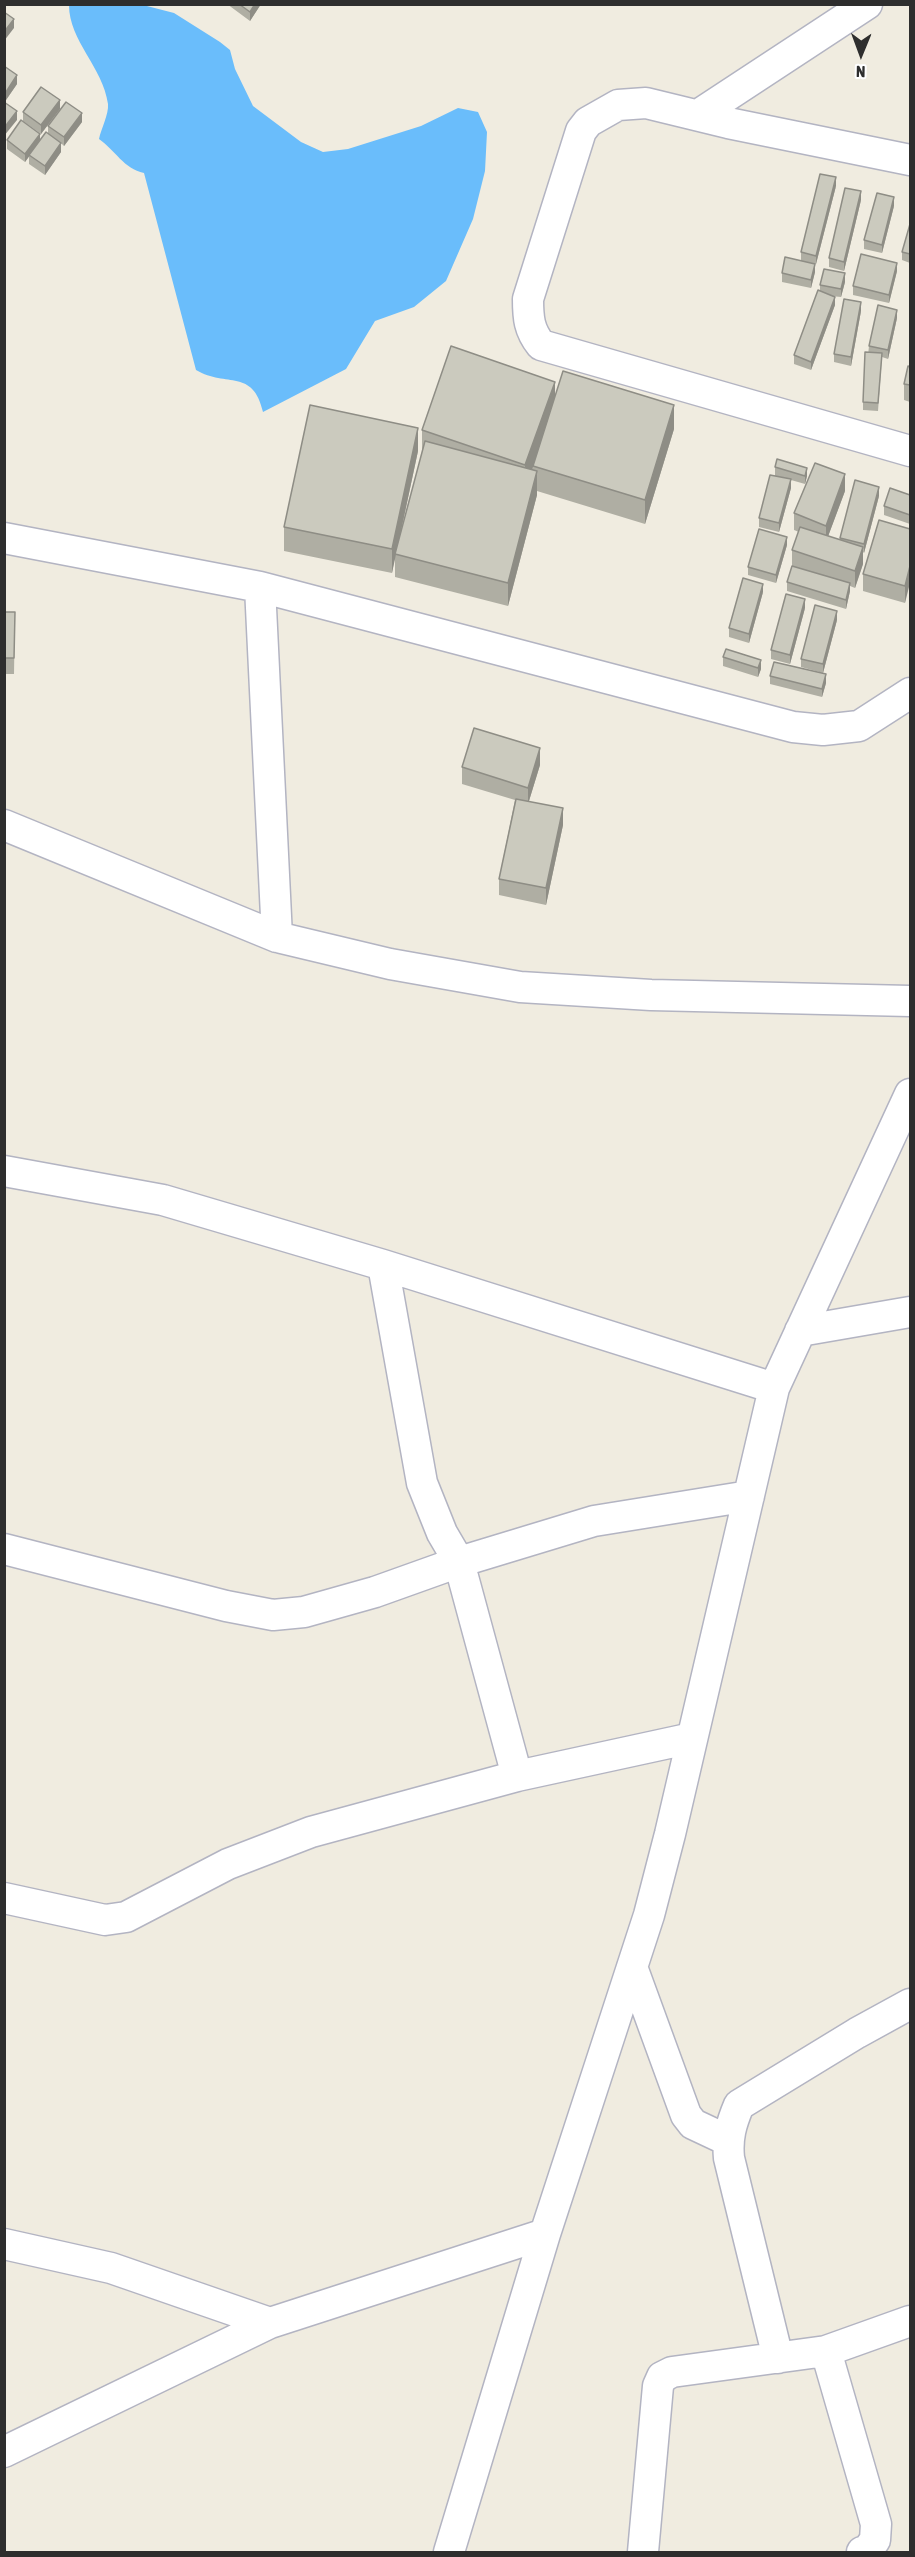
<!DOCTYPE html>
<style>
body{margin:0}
#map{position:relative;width:915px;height:2557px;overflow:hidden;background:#f0ece0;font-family:"Asap Condensed",sans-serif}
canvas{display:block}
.frame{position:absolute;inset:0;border:6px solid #2e2e2e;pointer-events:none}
.north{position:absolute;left:831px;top:24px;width:60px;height:60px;-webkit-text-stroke:4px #fff;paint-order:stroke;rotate:181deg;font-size:16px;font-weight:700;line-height:24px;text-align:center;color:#2e2e2e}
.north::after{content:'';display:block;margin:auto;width:21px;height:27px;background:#2e2e2e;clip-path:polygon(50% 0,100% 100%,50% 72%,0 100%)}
</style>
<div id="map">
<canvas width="915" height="2557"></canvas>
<div class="frame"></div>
<div class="north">N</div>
</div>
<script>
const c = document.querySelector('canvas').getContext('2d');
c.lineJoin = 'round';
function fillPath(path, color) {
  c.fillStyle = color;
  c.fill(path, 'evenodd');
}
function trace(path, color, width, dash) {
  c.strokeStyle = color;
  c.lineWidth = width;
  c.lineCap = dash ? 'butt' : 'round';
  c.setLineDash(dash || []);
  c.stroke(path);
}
fillPath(new Path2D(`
 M69,5H143L174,13L220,42L230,50L235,69L253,106L301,142L323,152L348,149L421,126L458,108L478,112L487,132L485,171L473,219L446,281L414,307L375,321L346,369L263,412C253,368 227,388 196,370L144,173C124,169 115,150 99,139C101,129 109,114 108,104C103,67 69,41 69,5Z`), '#6abdfb');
const minor = new Path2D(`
 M698,115L867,4
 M910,160L728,123L646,103L618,105L588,122L581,131L528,299C528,318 529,330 541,345L910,451
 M4,538L260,587L793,727L823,730L859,726L910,693
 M260,587L277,937
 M4,825L277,937L390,964L520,987L651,995L910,1001
 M4,1171L163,1200L383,1265L774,1388
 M383,1265L422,1483L442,1533L459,1562L517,1776
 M800,1331L910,1312
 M4,1549L226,1606L273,1615L304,1612L375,1592L459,1562L594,1521L749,1496
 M4,1898L105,1920L126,1917L228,1864L311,1832L517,1776L692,1738
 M632,1967L686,2115L693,2124L727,2140
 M4,2244L111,2268L270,2323L545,2234
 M826,2351L876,2524L875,2540L867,2551L862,2552
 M778,2358L729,2158C727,2138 731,2124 739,2105L857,2033L910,2004
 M4,2452L270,2323
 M449,2552L545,2234L649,1915L670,1834L774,1388L910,1094
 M643,2552L658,2386L662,2377L672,2372L826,2351L910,2321`);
trace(minor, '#b3b4c2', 33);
trace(minor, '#fff', 30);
fillPath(new Path2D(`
 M227,4H261L250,21Z
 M4,66L17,84L6,100L4,99Z
 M60,109L41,134L23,121V112Z
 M82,122L64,146L61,143V152L45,175L29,164V156L25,162L7,149V140L40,141L48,134V126Z
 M836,186L816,264H815V272L811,288L782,282V273L801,261V252Z
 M861,200L844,271L829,267V258Z
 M894,206L882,253L864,249V240Z
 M910,224V263L902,260V252Z
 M897,271L889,303L853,295V286Z
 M845,282L841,297L831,296L835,305L811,370L794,364V355L820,291V285Z
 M861,311L851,366L834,362V354Z
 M897,318L888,359L882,357L878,411L863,410V402L869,346Z
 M910,367V402L904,400V384Z
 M555,397L674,429L645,524L537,491V495L508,606L395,577V556L392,573L284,551V527L418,451L398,545L422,453V430Z
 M775,467L807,476L805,484L791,480V488L779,532L759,527V518L775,475Z
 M845,491L828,536L840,540V538L879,496L864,553L863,552V564L855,588L850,586V591L846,609L787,591V582L792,566V550L799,532L794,530V513Z
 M910,495V524L884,515V506Z
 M910,529L905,603L863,591V574Z
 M787,545L776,583L748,575V567Z
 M763,592L749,643L729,637V628Z
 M805,608L790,664L771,659V650Z
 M4,612H15L14,674H4Z
 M837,620L823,673L801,667V659Z
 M723,657L761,669L758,677L723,666Z
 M770,676L826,683L822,697L770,684Z
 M540,765L529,801L563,825L546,905L499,895V879L515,800L462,784V767Z`), '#afaea3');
fillPath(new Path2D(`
 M255,4H261L250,21V12Z
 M14,19V28L4,41V32Z
 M17,75V84L6,100V92Z
 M60,100V109L41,134V125Z
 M17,111V120L4,136V128Z
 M82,113V122L64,146V137Z
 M40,134V142L25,162V154Z
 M61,143V152L45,175V166Z
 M836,177V186L816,264V256Z
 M861,191V200L844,271V262Z
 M894,197V206L882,253V245Z
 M897,263V271L889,303V295Z
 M815,264V272L811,288V280Z
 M845,273V282L841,297V289Z
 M835,297V305L811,370V362Z
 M861,302V311L851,366V357Z
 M897,310V318L888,359V350Z
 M555,382V405L525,489V465Z
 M674,405V429L645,524V500Z
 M418,428V451L392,573V549Z
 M807,468V476L805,484V476Z
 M537,471V495L508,606V583Z
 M845,474V491L826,542V526Z
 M791,479V488L779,532V523Z
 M879,487V496L864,553V544Z
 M787,537V545L776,583V575Z
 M863,547V564L855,588V571Z
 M910,566V583L905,603V586Z
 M850,583V591L846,609V600Z
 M763,584V592L749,643V634Z
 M805,599V608L790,664V655Z
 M837,611V620L823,673V664Z
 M761,660V669L758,677V668Z
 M826,674V683L822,697V689Z
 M540,748V765L528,804V788Z
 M563,808V825L546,905V888Z`), '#8e8d85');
const building = new Path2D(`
 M239,4H255L250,12Z
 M4,12L14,19L4,32Z
 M4,66L17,75L6,92L4,90Z
 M41,87L60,100L41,125L23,112Z
 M4,102L17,111L4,128Z
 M66,102L82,113L64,137L48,126Z
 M21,120L40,134L25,154L7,140Z
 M46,132L61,143L45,166L29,155Z
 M820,174L836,177L816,256L801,252Z
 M845,188L861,191L844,262L829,258Z
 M877,193L894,197L882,245L864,240Z
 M910,224V254L902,252Z
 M861,254L897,263L889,295L853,286Z
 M785,257L815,264L811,280L782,273Z
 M824,269L845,273L841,289L820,285Z
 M818,290L835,297L811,362L794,355Z
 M844,299L861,302L851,357L834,354Z
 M878,305L897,310L888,350L869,346Z
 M451,346L555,382L525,465L422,430Z
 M865,352L882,353L878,403L863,402Z
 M908,366L910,367V385L904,384Z
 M563,371L674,405L645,500L533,466Z
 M310,405L418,428L392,549L284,527Z
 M425,441L537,471L508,583L395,554Z
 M777,459L807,468L805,476L775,467Z
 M815,463L845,474L826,526L794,513Z
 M770,475L791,479L779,523L759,518Z
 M855,480L879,487L864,544L840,538Z
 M890,488L910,495V515L884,506Z
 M879,520L910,529V566L905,586L863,574Z
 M800,527L863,547L855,571L792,550Z
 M759,529L787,537L776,575L748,567Z
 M792,566L850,583L846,600L787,582Z
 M743,578L763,584L749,634L729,628Z
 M786,594L805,599L790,655L771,650Z
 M815,605L837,611L823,664L801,659Z
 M4,612H15L14,658H4Z
 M726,649L761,660L758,668L723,657Z
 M774,662L826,674L822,689L770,676Z
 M474,728L540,748L528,788L462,767Z
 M516,799L563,808L546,888L499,879Z`);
fillPath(building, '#cbcabe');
trace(building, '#8e8d85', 1.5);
</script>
